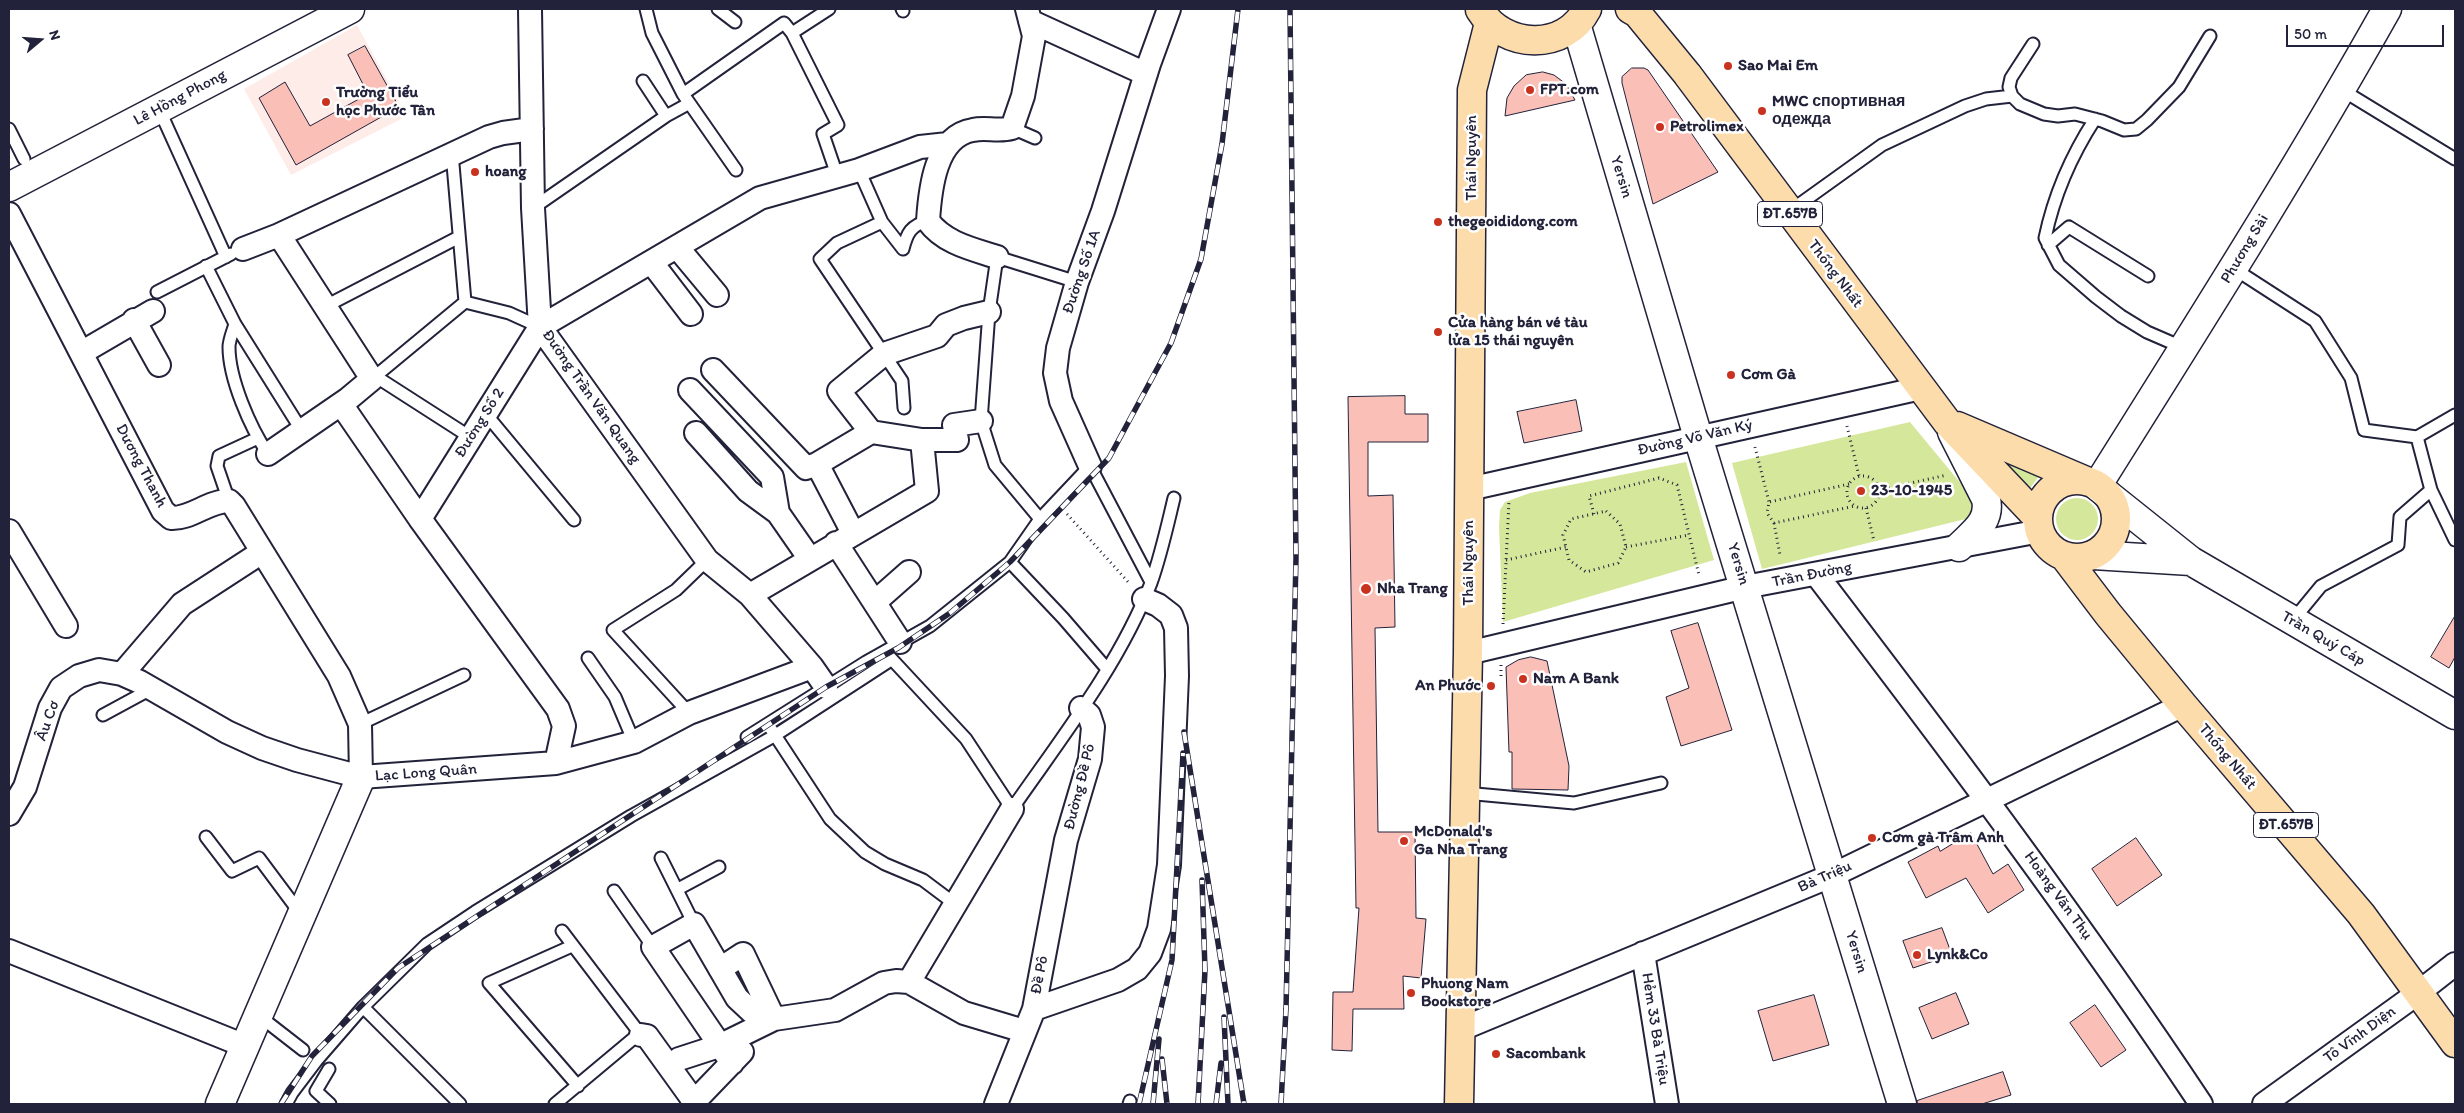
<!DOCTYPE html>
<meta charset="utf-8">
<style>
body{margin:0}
#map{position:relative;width:2464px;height:1113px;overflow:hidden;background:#fff;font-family:Itim,sans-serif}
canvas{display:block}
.frame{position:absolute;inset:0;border:10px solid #22223b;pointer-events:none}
.north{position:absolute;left:15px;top:15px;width:50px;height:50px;-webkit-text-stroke:4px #fff;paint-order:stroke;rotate:72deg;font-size:14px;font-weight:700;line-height:20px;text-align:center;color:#22223b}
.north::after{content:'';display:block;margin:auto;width:18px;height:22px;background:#22223b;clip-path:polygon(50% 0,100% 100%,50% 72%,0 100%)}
.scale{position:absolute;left:2286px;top:25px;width:158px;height:22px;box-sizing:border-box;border:2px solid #22223b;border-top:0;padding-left:6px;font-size:15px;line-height:18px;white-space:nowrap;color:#22223b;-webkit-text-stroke:4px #fff;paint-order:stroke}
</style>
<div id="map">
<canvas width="2464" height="1113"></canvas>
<div class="frame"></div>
<div class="north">N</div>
<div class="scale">50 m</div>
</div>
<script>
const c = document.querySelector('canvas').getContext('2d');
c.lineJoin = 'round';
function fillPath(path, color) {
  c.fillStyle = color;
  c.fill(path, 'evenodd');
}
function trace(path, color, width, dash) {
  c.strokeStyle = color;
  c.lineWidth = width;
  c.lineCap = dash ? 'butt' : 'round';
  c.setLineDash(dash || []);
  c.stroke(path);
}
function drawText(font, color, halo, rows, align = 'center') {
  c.font = font + ' Itim,sans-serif';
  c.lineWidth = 5;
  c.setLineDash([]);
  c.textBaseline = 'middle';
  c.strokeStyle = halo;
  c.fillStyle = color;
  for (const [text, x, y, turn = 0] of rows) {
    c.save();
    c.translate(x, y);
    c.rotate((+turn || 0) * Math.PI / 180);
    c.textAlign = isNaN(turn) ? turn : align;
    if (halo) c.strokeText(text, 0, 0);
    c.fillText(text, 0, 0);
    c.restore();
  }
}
fillPath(new Path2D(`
 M357,25L407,116L291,175L244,89Z`), '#feece9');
fillPath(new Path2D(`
 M1910,422L1986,514L1762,569L1732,463Z
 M1996,455L2039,476L2028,491Z
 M1686,462L1714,560L1503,622L1499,527L1500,510L1505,502L1530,493Z
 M2056 519a21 21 0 1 1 42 0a21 21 0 1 1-42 0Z`), '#d5e79a');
const building = new Path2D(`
 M365,46L399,107L296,165L259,98L285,82L310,126L368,94L348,55Z
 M1632,68H1644L1648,70L1718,172L1653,204L1622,83V77Z
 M1543,72L1554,75L1566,84L1575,100L1505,116L1507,98L1514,86L1526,75Z
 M1405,396V414H1428V442H1368V496L1393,495L1395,627L1375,628L1378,832H1415L1416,918L1426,919L1421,978L1403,976L1404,1009H1353L1352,1051L1332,1050L1333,992H1353L1359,908H1356L1348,397Z
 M1576,400L1582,431L1524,443L1517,412Z
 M2455,616V657L2449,668L2431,657Z
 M1698,623L1732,730L1681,746L1666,697L1689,688L1671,631Z
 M1531,657L1547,661L1569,766L1568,790L1512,789V752H1509L1506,667L1518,660Z
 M1971,833L1993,874L2008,864L2024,890L1988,913L1966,878L1926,898L1908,862L1938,846L1940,851Z
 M2136,838L2162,875L2117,906L2092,869Z
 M1942,928L1952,955L1913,968L1903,941Z
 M1956,993L1969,1024L1932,1039L1919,1008Z
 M1814,995L1829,1045L1773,1061L1758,1011Z
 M2095,1005L2126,1050L2101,1067L2070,1023Z
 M2003,1072L2011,1095L1982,1104H1917V1101Z`);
fillPath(building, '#fabfb7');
trace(building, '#22223b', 1);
const service = new Path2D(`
 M646,9L652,33L683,94L736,170
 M718,9L735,22
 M902,9L903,11
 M792,33L829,9
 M2033,44L2011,78L2009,87L2012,96L2020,104L2044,114L2058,116L2075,114L2102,121L2124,130L2136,129L2147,120L2179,87L2210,36
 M643,81L666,116
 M2342,90L2455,159
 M683,94L784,23L792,33L838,125L823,134L837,175
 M159,109L226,257
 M2095,119C2071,156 2054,195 2045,238L2059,265L2096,297L2121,316L2147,332L2184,348
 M1012,128L1035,138
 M9,129L24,159
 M859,170L882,222L903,249
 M533,208L666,116L688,104
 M1790,211L1882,145L1965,106L1986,99L2012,96
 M882,222L837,243L820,259L902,381L904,408
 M2048,245L2069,227L2148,276
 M903,249C907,233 911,225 928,221
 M206,266L235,324L302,431
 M2233,268L2315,321L2351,378L2364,430L2417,437L2455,415
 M157,292L231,254
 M465,302L509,313L540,327
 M324,307L459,237
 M235,324C233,331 229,340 229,347C229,379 250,427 268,454
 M375,376L470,437
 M372,379L465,302L452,153
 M485,413L574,520
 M2417,437L2431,490L2455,540
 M229,501L217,466L219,456L258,438
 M1040,519L995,465L981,421L989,312L997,257L1077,282
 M1010,562L1063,618L1107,669
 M2293,620L2321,586L2398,545L2400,517L2431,490
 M887,654L966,739L1012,809C1062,737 1119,665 1151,583C1161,555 1167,527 1174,498
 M588,658L615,697L634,742
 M689,713L613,630L676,590L707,560
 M103,715L151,689
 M360,724L464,675
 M771,729L830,819L865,852L885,864L923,880L955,904
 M747,737L866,662L930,626L1010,562L1040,519L1090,466L1151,582
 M1465,793L1574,803L1661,783
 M206,837L232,871L259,858L300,913
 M661,858L694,924
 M678,889L719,867
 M614,891L653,947
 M572,946L489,983L578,1086
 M363,1007L460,1104
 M258,1015L303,1050
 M329,1069L316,1091L330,1104
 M286,1104L292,1093L317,1060L363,1007L427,944L475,912L631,816L774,736L891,660
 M555,1104L634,1038L641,1035L562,931
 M1129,1104L1130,1101`);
const minor = new Path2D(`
 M530,9L533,208L540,327L707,560L750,595L812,667L826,687
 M1030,21L1146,74
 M9,214L163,511L171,518C191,519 208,501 229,501L234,506L339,676L360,724L361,777
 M677,247L717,295
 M243,249L279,235L489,137L503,133L532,129
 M997,257C972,249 944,243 928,221C930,190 935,136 973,130C986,127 998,132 1012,128L1023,96L1034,36L1027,9
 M652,263L691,314
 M134,320L159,365
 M81,353L153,311
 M713,370L806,468L817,464L871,432
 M690,390L772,477L778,513L810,559
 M341,404L420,519L558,709L564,726L556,763
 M981,421L954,425L957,440H922L871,432L839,391L884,354L937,336L946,325L964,318L989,312
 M696,433L748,491L778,513
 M268,454L348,399L372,379L279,235
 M817,464L853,533
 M1090,466L1061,401L1055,373L1058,348L1077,282L1103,211L1149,64L1169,9
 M1469,489L1921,388
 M420,519L540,327L760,198L859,170L920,147L948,144
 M9,531L66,626
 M836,543L900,642
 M1816,574C1949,748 2080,922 2201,1104
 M750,595L927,491L922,440
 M875,602L909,572
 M1468,653L1745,587L2040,531
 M122,674L182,604L262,552
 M9,814L25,787L50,708L61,688L79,676L99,670L122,674L140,682L227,732L262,748L297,760L361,777L556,763L634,742L689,713L812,667
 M9,951L245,1046
 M1643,953L1667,1104
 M720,969L743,954L774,1019
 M909,982L1012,809
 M1034,1009L1118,980L1137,969L1150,953L1159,929L1169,865L1177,676L1176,628L1171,615L1158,605L1144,599
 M1459,1030L1833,875L2183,705
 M641,1035L647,1036L696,1104
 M732,1063L653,947L694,924L737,998L752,1012L774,1019
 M669,1066L679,1059L719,1046L774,1019L835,1010L884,983L896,981L909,982L964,1013L1024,1031
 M692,1104L742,1052
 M996,1104L1034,1009L1066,840L1090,759L1093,727L1089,715L1081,708
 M2264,1104L2418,993L2455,964`);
const tertiary = new Path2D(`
 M2387,9C2296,171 2196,328 2097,486L2191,561L2455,715
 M1576,24L1698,437L1902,1104
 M1952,432L1986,499C1991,521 1974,532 1959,547
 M2093,555L2191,561
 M220,1104L361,777`);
const secondary = new Path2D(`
 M9,187L350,9`);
const primary = new Path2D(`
 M1630,9L1637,13L1687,74L1947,422L2038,518
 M1480,10C1504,49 1565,52 1587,9
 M1957,426L2086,481
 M2038 519a39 39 0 1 1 78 0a39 39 0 1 1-78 0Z
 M2064,556L2108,614L2183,705L2361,914L2455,1043
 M1459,1104L1468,653L1472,90L1489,23`);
trace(service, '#22223b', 15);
trace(minor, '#22223b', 26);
trace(tertiary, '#22223b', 31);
trace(secondary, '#22223b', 31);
trace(primary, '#22223b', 31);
trace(new Path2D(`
 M1847,426L1859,476
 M1755,447L1769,502
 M1847 492a16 16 0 1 1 32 0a16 16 0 1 1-32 0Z
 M1849,484L1769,502L1767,513L1774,523L1855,506
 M1879,490L1947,475
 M1866,508L1874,541
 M1606,511L1620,524L1626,547L1618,563L1586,572L1569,560L1563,535L1571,519Z
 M1067,514L1130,584
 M1594,514L1589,496L1659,478L1677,485L1699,575
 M1774,523L1780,555
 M1626,547L1689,535
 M1506,560L1566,547
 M1503,624L1509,501
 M1501,676V665`), '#22223b', 3, [1, 4]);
trace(service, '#fff', 11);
trace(minor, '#fff', 22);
trace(tertiary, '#fff', 28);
trace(secondary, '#fff', 28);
trace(primary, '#fddcac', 28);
const rail = new Path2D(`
 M1184,732L1244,1104
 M1224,1017L1228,1104
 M1162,1059L1167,1104
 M281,1104L312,1056L398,968L826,687L898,648L950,613L1010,562L1109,458L1171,343L1201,259L1222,144L1238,9
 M1139,1104L1172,960L1183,753
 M1153,1104L1159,1039
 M1198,1104L1205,970L1202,880
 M1216,1104L1221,1063
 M1281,1104L1286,1009L1296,558L1290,9`);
trace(rail, '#22223b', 5.5);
trace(rail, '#fff', 4, [11]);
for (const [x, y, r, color] of [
 [1728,66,5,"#c8321e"],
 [1530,90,5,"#c8321e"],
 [326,102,5,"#c8321e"],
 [1762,111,5,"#c8321e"],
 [1660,127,5,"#c8321e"],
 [475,172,5,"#c8321e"],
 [1438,222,5,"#c8321e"],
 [1438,332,5,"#c8321e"],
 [1731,375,5,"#c8321e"],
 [1861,491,5,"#c8321e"],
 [1366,589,6,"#c8321e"],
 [1523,679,5,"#c8321e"],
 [1491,686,5,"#c8321e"],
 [1872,838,5,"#c8321e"],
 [1404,841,5,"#c8321e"],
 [1917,955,5,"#c8321e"],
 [1411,993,5,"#c8321e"],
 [1496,1054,5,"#c8321e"]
]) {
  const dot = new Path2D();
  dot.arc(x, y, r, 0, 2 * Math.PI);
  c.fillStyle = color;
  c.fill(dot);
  trace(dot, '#fff', 2);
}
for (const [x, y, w] of [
 [1790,214,65],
 [2286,825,65]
]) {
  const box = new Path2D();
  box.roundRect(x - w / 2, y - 12.5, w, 25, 4);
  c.fillStyle = '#fff';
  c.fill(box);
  trace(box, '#22223b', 1);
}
drawText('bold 15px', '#22223b', null, [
 ["ĐT.657B",1790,214],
 ["ĐT.657B",2286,825]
]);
drawText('bold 16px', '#22223b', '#fff', [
 ["Sao Mai Em",1738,66],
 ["FPT.com",1540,90],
 ["Trường Tiểu",336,93],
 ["học Phước Tân",336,111],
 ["MWC спортивная",1772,102],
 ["одежда",1772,120],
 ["Petrolimex",1670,127],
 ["hoang",485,172],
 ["thegeoididong.com",1448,222],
 ["Cửa hàng bán vé tàu",1448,323],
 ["lửa 15 thái nguyên",1448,341],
 ["Cơm Gà",1741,375],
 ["23-10-1945",1871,491],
 ["Nha Trang",1377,589],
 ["Nam A Bank",1533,679],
 ["An Phước",1481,686,"right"],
 ["McDonald's",1414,832],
 ["Ga Nha Trang",1414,850],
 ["Cơm gà Trâm Anh",1882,838],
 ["Lynk&Co",1927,955],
 ["Phuong Nam",1421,984],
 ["Bookstore",1421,1002],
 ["Sacombank",1506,1054]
], 'left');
drawText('16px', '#22223b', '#fff', [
 ["Lê Hồng Phong",180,98,-28],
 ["Thái Nguyên",1472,158,-90],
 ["Yersin",1621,177,73],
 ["Phương Sài",2245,249,-59],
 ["Đường Số 1A",1082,272,-71],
 ["Thống Nhất",1835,274,53],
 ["Đường Trần Văn Quang",591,397,55],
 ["Đường Số 2",480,423,-58],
 ["Đường Võ Văn Ký",1695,438,-13],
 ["Dương Thanh",141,466,62],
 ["Thái Nguyên",1469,563,-90],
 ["Yersin",1738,564,73],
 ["Trần Đường",1812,575,-11],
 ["Trần Quý Cáp",2323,639,30],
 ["Âu Cơ",48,721,-70],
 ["Thống Nhất",2227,757,50],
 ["Lạc Long Quân",426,773,-4],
 ["Đường Đề Pô",1080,787,-76],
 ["Bà Triệu",1825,877,-24],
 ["Hoàng Văn Thụ",2058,896,54],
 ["Yersin",1856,952,73],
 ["Đề Pô",1040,975,-79],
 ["Hẻm 33 Bà Triệu",1655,1029,81],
 ["Tô Vĩnh Diện",2360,1035,-36]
]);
</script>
